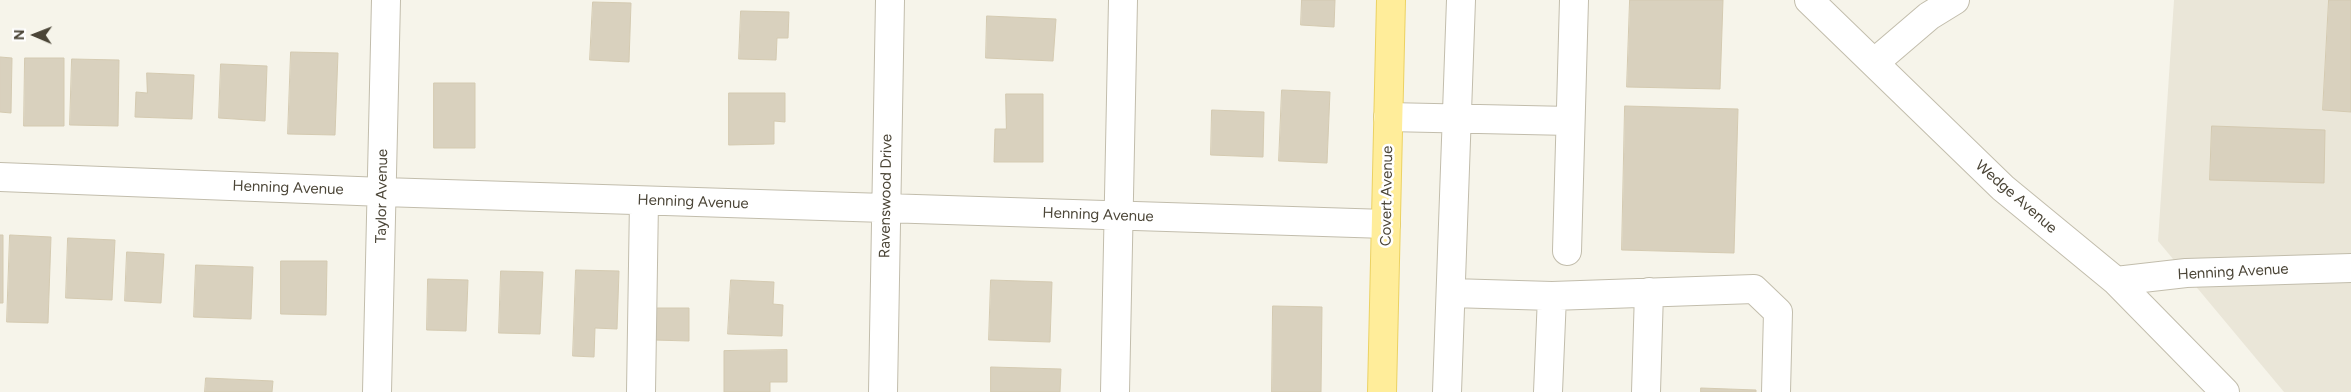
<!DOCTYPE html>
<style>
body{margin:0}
#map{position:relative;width:2351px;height:392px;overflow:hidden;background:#f6f4ea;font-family:Figtree,sans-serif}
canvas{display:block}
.north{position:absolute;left:10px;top:10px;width:50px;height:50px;-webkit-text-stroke:4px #fff;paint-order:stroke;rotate:271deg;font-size:14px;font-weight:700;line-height:20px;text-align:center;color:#4b4537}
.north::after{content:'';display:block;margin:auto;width:18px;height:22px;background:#4b4537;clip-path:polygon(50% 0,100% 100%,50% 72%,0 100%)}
</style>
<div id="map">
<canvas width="2351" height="392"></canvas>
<div class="north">N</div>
</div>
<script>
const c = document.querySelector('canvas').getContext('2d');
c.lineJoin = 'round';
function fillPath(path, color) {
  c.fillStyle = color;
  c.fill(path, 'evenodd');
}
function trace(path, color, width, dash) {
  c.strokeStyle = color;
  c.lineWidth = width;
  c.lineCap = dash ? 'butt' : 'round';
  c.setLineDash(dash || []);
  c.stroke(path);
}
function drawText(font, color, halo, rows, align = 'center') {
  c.font = font + ' Figtree,sans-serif';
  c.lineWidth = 5;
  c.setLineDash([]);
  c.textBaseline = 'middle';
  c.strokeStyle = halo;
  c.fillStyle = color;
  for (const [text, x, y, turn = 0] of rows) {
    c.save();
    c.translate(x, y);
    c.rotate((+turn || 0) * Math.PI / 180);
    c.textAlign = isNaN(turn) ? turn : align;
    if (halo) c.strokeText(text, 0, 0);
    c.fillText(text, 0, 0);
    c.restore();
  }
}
fillPath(new Path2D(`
 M2174,0H2351V392H2284L2158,241Z`), '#eae6d8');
const building = new Path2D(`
 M1302,0H1335L1334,27L1301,25Z
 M1630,0H1723L1720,89L1627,87Z
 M2329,0H2351V112L2323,110Z
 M593,2L631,3L629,62L590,60Z
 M741,11L789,12L788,38H777L776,60L739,59Z
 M987,16L1056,19L1053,61L986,58Z
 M291,52L338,53L335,135L288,134Z
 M0,57L12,58L11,113L0,112Z
 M25,58H64V126H24Z
 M72,59L119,60L118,126L70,125Z
 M221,64L267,66L265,121L219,118Z
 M147,73L194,75L192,119L135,117L136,92L147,93Z
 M434,83H475V148H434Z
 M1282,90L1330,92L1327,163L1279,161Z
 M729,93H785V122L774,121V144L729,145Z
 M1006,94H1043V162H994L995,129H1006Z
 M1625,106L1738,109L1734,253L1622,250Z
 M1212,110L1264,112L1263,157L1211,155Z
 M2212,126L2325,130L2324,183L2210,180Z
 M0,235H3V303H0Z
 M10,235L51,237L48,323L7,322Z
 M68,238L115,240L112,300L66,298Z
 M127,252L164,254L161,303L125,301Z
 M281,261H327L326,315L281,314Z
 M196,265L253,267L251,319L194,317Z
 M576,270L619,271L617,329L595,328L594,357L573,356Z
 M501,271L543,272L540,334L499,333Z
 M428,279L468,280L466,331L427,330Z
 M731,280L774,282L773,304L783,305L782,336L728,334Z
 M991,280L1052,282L1050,342L989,340Z
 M1273,306L1322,307L1321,392H1272Z
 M654,308H689V341L654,340Z
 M787,350V382H770V392H724V351Z
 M991,367L1061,369L1060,392H991Z
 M206,378L273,381L272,392H205Z
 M1701,388L1756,390V392H1701Z`);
fillPath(building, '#d9d1be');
trace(building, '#d4cab1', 1);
const minor = new Path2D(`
 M1809,0L2003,188L2116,281L2225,392
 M1874,63L1929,16L1955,0
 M1388,117L1570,121
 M0,177L383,192L1386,224
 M1567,251L1574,0
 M2116,281L2186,273L2351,268
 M1451,293L1552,296L1754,289L1778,312L1776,392
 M377,392L386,0
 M641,392L644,201
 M883,392L890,0
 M1115,392L1123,0
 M1447,392L1461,0
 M1548,392L1552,296
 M1646,392L1649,292`);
const major = new Path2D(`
 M1382,392L1391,0`);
trace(minor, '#c2bdac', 30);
trace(major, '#ecd262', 30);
trace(minor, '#fff', 28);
trace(major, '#ffed9a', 28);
drawText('15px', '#4b4537', '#fff', [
 ["Henning Avenue",288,188,2],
 ["Taylor Avenue",382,196,-89],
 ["Ravenswood Drive",886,196,-89],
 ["Covert Avenue",1387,196,-89],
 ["Wedge Avenue",2016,197,41],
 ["Henning Avenue",693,202,2],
 ["Henning Avenue",1098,215,2],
 ["Henning Avenue",2233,272,-3]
]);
</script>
